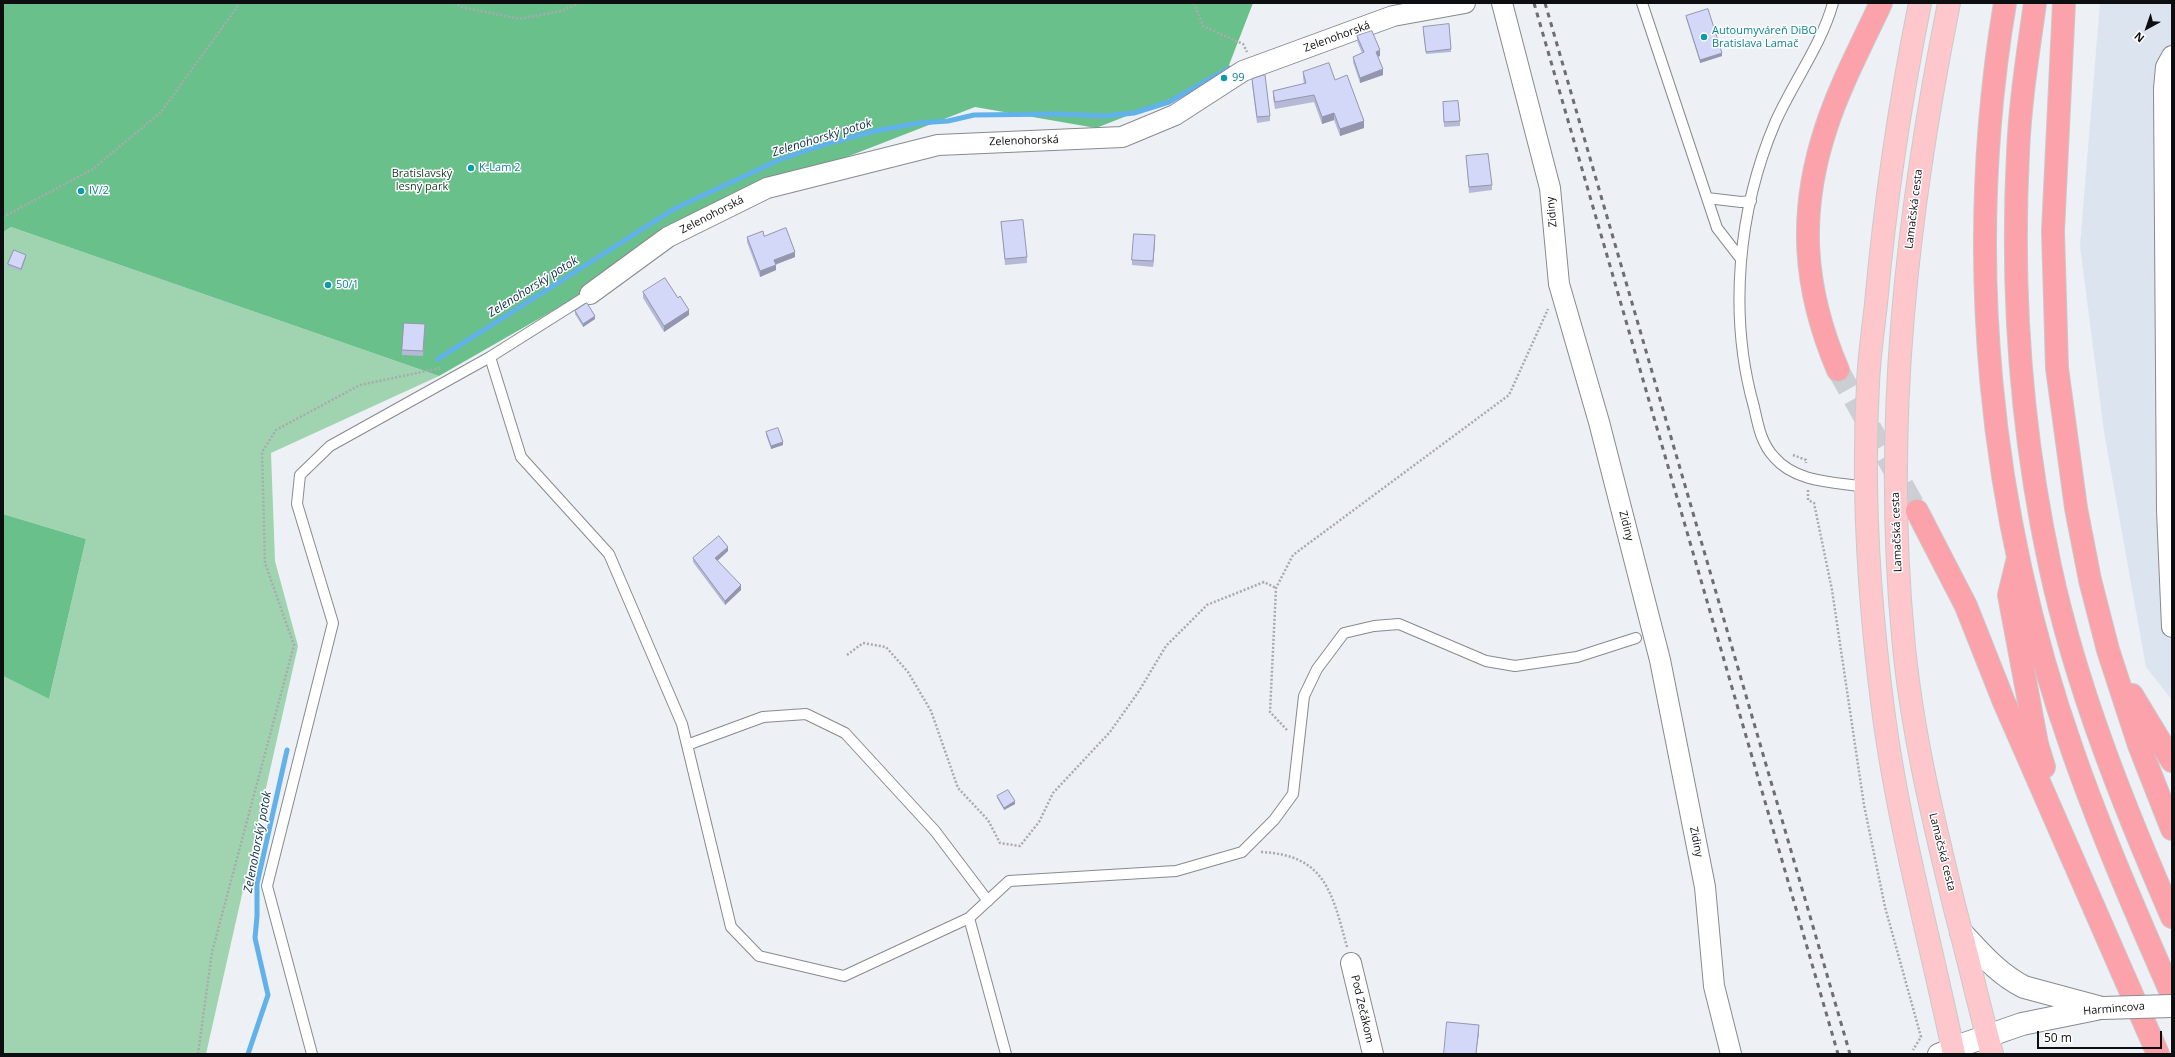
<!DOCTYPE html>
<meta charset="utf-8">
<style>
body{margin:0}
#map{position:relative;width:2175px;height:1057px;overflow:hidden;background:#edf0f5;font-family:"Open Sans",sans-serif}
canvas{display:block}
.frame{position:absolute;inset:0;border:4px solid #0d0e0f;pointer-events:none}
.north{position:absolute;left:2127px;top:8px;width:40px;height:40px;-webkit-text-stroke:3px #fff;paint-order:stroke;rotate:220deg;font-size:11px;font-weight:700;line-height:16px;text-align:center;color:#0d0e0f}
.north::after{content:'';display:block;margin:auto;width:14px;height:18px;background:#0d0e0f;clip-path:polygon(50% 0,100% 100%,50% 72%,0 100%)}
.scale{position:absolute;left:2037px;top:1031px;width:125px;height:18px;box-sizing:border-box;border:2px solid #0d0e0f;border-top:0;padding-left:5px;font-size:12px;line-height:14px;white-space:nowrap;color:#0d0e0f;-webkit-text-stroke:3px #fff;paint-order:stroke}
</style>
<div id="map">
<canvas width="2175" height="1057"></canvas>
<div class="frame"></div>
<div class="north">N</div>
<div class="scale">50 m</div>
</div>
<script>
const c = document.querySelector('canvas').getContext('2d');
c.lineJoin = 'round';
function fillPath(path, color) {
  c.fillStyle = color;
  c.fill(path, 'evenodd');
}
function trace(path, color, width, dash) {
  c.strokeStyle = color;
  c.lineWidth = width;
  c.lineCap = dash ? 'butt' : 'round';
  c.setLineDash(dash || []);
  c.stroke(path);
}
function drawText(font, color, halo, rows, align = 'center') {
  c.font = font + ' "Open Sans",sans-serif';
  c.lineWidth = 3;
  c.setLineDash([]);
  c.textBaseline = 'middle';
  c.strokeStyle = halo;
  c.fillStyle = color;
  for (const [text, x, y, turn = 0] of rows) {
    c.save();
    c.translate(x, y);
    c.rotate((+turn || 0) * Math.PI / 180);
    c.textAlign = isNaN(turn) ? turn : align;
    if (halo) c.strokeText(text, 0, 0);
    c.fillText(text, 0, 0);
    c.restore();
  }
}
fillPath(new Path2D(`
 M2100,3H2172V700L2146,667L2104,432L2080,246Z`), '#dce4ef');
fillPath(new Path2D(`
 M11,227L439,376L271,453L275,561L298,646L206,1054H3V676L49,699L86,539L3,514V232Z`), '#a0d4b1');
fillPath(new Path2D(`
 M3,3H1253L1224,78L1096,128L975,107L767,188L439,376L11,227L3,232Z
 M3,514L86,539L49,699L3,676Z`), '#6ac08a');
trace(new Path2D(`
 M438,359L674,209L779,160L826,144L875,131L919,123L948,121L974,115L1058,114L1105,116L1134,113L1169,102L1229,68
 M248,1054L268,995L255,938L257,916V884L287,750`), '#61b1eb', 5);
trace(new Path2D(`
 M1838,370L1917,511`), '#cbced2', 22, [22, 11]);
const lane = new Path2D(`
 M1642,3L1707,198L1741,202L1751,201
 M1833,3C1821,46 1793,82 1775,123C1738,210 1728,315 1754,407C1758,425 1761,443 1774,457C1796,483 1835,482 1866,487
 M1707,198L1717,228L1741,259
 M490,357L521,457L609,554L682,724L731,927L759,956L844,976L969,918L1009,881L1176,871L1242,852L1274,820L1293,794L1304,696L1317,669L1344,633L1374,626L1399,624L1486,661L1515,666L1577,657L1636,638
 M687,745L763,717L806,714L845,733L935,831L988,901
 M969,918L1006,1054
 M312,1054L267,886L333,623L297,504L300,475L330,446L490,357L590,294`);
const street = new Path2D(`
 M1502,3L1550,188L1559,284L1599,422L1660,660L1705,887L1714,986L1731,1054
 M2172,56L2166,67L2164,89L2167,510L2172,627
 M590,294L668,237L767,188L938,145L1122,137L1175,115L1243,71L1393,16L1465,3
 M1351,963L1373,1054
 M1938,1054L1953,1048`);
const secondary = new Path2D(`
 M1961,932C1981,953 1998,974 2024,987L2102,1008
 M1953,1048L2022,1024L2096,1009`);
const primary = new Path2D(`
 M1920,3C1900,102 1885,203 1876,304C1873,331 1869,357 1868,384C1862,492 1869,602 1883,709C1898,825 1930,939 1954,1054
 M1949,3C1907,212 1883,422 1903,636C1911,728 1933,819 1955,909C1968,957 1979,1006 1992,1054`);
const highway = new Path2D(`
 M2005,3C1963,254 1988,512 2073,752C2102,835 2137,915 2172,995
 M2035,3C2028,53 2020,103 2018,153C2011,291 2021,431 2050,566C2076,687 2123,804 2172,917
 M2064,3L2053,231L2057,368L2076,508L2090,580L2108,650L2139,745L2172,829
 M1838,370C1803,288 1798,213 1826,128C1840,85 1862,44 1881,3
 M1917,511L1966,606L2004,702L2158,1054
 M2017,562L2009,595L2037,744L2044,767
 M2132,695L2172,761`);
trace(lane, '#878a8e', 12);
trace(street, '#878a8e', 22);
trace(secondary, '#878a8e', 24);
trace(primary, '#cacaca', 24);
trace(highway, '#cacaca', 24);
trace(new Path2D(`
 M454,3L462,7L519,19L561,11L580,3
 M1194,3L1203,26L1243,44L1247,52
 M3,217L93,169L161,112L240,3
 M1793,455L1806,460V463
 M1808,490V500L1814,503L1832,590L1864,805L1885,907L1921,1037L1913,1050
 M847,655L863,643L886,647L908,672L931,711L958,788L988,820L1000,843L1020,846L1039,822L1053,793L1110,732L1139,691L1166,646L1207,605L1264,582L1276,588
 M1287,730L1270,712L1276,588L1293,555L1509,395L1548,309
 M1261,852C1326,855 1332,893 1347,947
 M198,1054L212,952L294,645L265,563L262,452L276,430L360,385L441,368`), '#a8aaae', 2.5, [2, 2]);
trace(lane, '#fff', 10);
trace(street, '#fff', 20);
trace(secondary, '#fff', 22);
trace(primary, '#fdc7cc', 22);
trace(highway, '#fba2aa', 22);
trace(new Path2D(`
 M1534,3L1838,1054
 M1545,3L1850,1054`), '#6c6e71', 3, [5, 5]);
const secondaryBridge = new Path2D(`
 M2102,1008L2172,1006`);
trace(secondaryBridge, '#878a8e', 24, []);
trace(secondaryBridge, '#fff', 22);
fillPath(new Path2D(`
 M1686,16L1722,56L1700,63L1686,18Z
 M1423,30L1451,49V52L1426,54Z
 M1357,36L1380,56L1378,57L1383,75L1360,83L1353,62V57L1362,53L1357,41Z
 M1303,72L1335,80L1364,128L1340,136L1334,120L1322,124L1314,102L1275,109L1273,98V91L1304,84L1303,78Z
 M1252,79L1270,116V121L1257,123L1252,84Z
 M1443,102L1460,121V126L1444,127Z
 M1466,156L1492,185V190L1469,193Z
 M1001,222L1027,257V263L1005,265Z
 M764,236L795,257L775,265L776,270L760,277L747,242V237Z
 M1155,241L1153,267L1132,265V260Z
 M26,257L21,271L8,267V264Z
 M643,292L678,298L689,315L664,332L643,298Z
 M575,311L595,319L583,327L575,314Z
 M425,324L423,356L402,355V350Z
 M766,432L783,445L771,449L766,435Z
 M728,551L717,561L741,590L725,605L693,562V558Z
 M997,796L1015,804L1004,810L997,798Z`), '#b5b9d5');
fillPath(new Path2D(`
 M1380,50V56L1376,57V52Z
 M1722,53V56L1700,63V60Z
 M1383,69V75L1360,83V78Z
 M1334,113V120L1322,124V117Z
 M1364,121V128L1340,136V129Z
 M1155,235V241L1153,267V261Z
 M795,252V257L774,265V260Z
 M26,255V257L21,271V269Z
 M776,265V270L760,277V271Z
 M689,310V315L664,332V326Z
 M595,316V319L583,327V324Z
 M783,442V445L771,449V446Z
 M728,547V551L715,563V558Z
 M741,585V590L725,605V601Z
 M1015,801V804L1004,810V808Z
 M1479,1025V1033L1476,1054Z`), '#9496ae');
const building = new Path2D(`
 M1708,9L1722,53L1700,60L1686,16Z
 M1449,24L1451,49L1426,52L1423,27Z
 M1372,31L1380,50L1376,52L1383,69L1360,78L1353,57L1364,52L1357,36Z
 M1329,63L1335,80L1347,75L1364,121L1340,129L1334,113L1322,117L1314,95L1275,102L1273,91L1306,83L1303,72Z
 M1265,75L1270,116L1257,117L1252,79Z
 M1458,101L1460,121L1444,122L1443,102Z
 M1488,154L1492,185L1469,187L1466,156Z
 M1023,220L1027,257L1005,259L1001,222Z
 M786,228L795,252L774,260L776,265L760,271L747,237L763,231L764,236Z
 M1134,234L1155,235L1153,261L1132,260Z
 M14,250L26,255L21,269L8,264Z
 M665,278L678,298L680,296L689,310L664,326L643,292Z
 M587,303L595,316L583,324L575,311Z
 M404,323L425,324L423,351L402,350Z
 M778,428L783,442L771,446L766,432Z
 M719,536L728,547L715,558L741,585L725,601L693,558Z
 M1008,790L1015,801L1004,808L997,796Z
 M1447,1022L1479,1025L1476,1054H1444Z`);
fillPath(building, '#d3d7f8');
trace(building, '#9496ae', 1);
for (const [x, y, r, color] of [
 [1704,37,4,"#0f9aa8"],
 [1224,78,4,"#0f9aa8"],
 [471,168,4,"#0f9aa8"],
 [81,191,4,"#0f9aa8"],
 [328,285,4,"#0f9aa8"]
]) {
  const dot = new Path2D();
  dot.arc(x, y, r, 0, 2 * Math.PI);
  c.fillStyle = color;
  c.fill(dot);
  trace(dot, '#fff', 1.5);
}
drawText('11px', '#0d838f', '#fff', [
 ["Autoumyváreň DiBO",1712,31],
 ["Bratislava Lamač",1712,44],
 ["99",1232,78],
 ["K-Lam 2",479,168],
 ["IV/2",89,191],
 ["50/1",336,285]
], 'left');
drawText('11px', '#0d0e0f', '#fff', [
 ["Zelenohorská",1337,37,-20],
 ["Zelenohorská",1024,141,-2],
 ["Lamačská cesta",1914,209,-83],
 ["Zidiny",1552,212,-95],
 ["Zelenohorská",712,215,-27],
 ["Zidiny",1626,526,76],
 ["Lamačská cesta",1897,532,-92],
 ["Zidiny",1696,842,79],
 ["Lamačská cesta",1942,852,76],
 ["Pod Zečákom",1362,1009,77],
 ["Harmincova",2114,1009,-5]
]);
drawText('11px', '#143923', '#fff', [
 ["Bratislavský",422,174],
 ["lesný park",422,187]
]);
drawText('italic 12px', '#0d3047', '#fff', [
 ["Zelenohorský potok",822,138,-17],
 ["Zelenohorský potok",533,287,-32],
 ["Zelenohorský potok",258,842,-79]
]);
</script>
